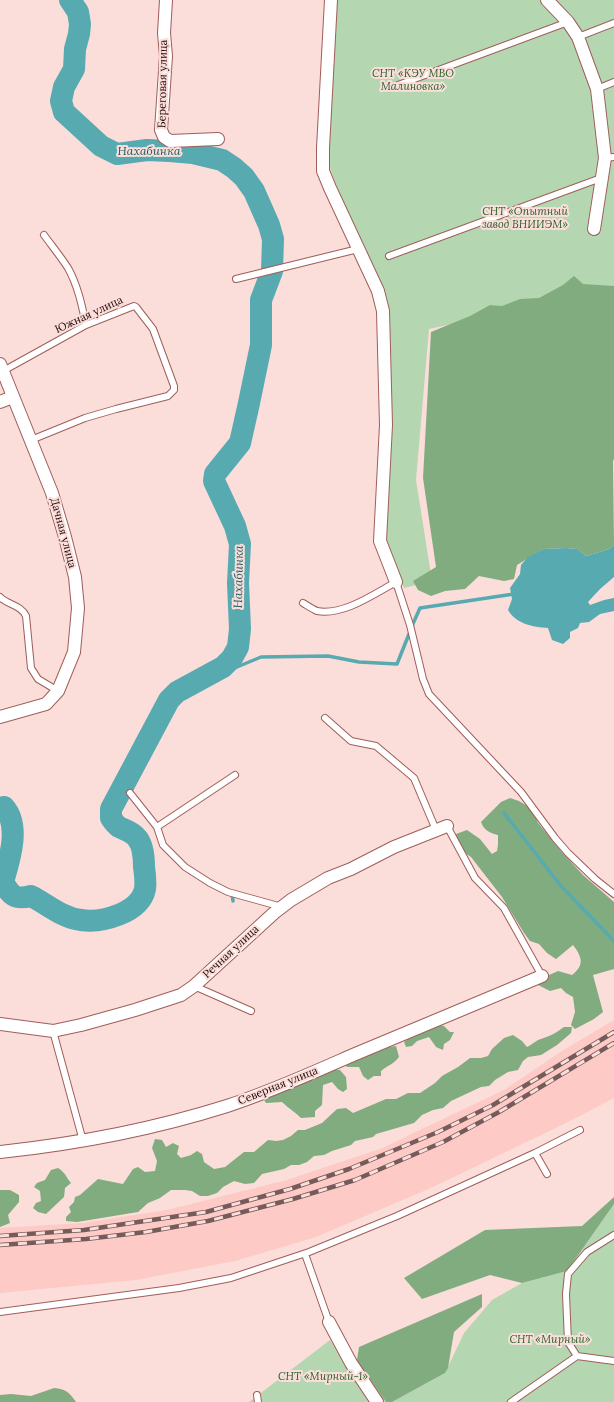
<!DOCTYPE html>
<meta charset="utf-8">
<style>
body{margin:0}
canvas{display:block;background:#fbddda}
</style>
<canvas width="614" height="1402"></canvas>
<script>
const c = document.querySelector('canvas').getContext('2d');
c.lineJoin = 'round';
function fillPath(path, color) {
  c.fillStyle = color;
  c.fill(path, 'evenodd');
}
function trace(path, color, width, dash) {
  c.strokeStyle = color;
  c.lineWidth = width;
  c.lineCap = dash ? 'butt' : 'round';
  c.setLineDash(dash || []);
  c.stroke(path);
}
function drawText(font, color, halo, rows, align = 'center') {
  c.font = font + ' Lora,serif';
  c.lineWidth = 4;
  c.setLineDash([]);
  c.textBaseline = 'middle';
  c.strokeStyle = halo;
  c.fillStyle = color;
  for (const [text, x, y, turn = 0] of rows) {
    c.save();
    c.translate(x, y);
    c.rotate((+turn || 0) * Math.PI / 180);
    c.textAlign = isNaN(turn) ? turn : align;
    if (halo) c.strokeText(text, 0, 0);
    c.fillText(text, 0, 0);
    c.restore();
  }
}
fillPath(new Path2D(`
 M614,1020V1098L568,1122L433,1187L316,1237L235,1261L136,1280L0,1293V1228L83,1223L167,1210L287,1180L380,1149L504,1090L562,1051Z`), '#fdcac6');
fillPath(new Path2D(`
 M336,0H614V299L535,306L429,329L416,480L432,581L404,588L386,544L392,423L388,328L379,278L340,195L329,165Z
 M614,1204V1402H392L445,1373L464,1333L492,1300L522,1283L567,1271Z
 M330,1340L346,1365L357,1360L386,1402H249Z`), '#b4d7b2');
fillPath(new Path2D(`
 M574,276L583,284L614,286V459L613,461L614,545L609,549L586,556L578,549L566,548L543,549L517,565L514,579L504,581L479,576L465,589L445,591L431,596L418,590L413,581L436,567L423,478L431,332L470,316L490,305L502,306L520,299L539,298L563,285Z
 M510,798L519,801L532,809L538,823L561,851L583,875L614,902V969L593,975L603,1012L594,1019L575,1029L571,1025L575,1012L573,997L566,993L561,988L550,991L536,984L547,976L558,971L572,975C585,965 582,957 573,945L556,959L547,953L539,944L530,941L524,933L502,897L471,857L462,851L455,841L456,834L467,830L480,839L492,854L497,851L498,845V835C489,833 484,830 481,822L501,802Z
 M439,1025L444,1026L450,1032H454L450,1040L444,1044L443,1050L436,1047L429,1037L417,1041L412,1046L406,1047L404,1042L415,1034L434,1028Z
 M564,1027H572L571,1033L557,1045L541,1055L528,1057L523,1061L518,1070L508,1072L495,1080L489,1086L481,1087L451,1101L443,1108L433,1110L422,1115L414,1123L376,1134L373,1137L355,1141L351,1145L332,1151L324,1155L314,1156L307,1162L299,1165H291L284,1169L262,1174L254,1183L245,1184L234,1181L223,1187L217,1193L208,1196H200L192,1191L185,1190H171L160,1198L148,1203L138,1212L77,1222L66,1221V1217L71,1212L69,1207L74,1202L75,1197L80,1195L98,1179L123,1184L133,1169L138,1167L145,1172L155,1171L157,1161L152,1148L155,1139L162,1140L166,1147L173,1143L179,1146L177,1154L181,1158L191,1155L197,1151L202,1154L204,1162L214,1169L225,1167L244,1152H254L268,1140L276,1141L283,1140L291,1136L298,1130H305L322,1123L337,1109L346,1108L353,1113L386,1099H396L408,1093H420L435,1083L442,1076L458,1067L470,1058H481L488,1056L492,1049L504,1038L513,1035L522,1041L527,1047C532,1045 536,1040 541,1039C550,1036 556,1033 564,1027Z
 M396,1046L399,1057C394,1064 388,1065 381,1071V1076H374L368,1080L363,1076L359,1067H347L345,1064L363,1054H372L389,1047Z
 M327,1069L340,1070L346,1077L347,1089L343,1092L338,1089L332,1082L323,1085L322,1105L315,1111V1117L301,1118C295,1112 288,1108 282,1102L266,1103L262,1097Z
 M58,1168C65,1172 66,1177 71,1183L65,1188L64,1197L46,1214L38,1212L33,1208L36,1203L41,1201L40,1191L34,1187L37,1183L45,1180L51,1170Z
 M0,1190H10L19,1195V1202L8,1215L10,1223L0,1227Z
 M614,1197V1204L567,1271L522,1283L490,1275L422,1299L404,1278L485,1230L582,1226Z
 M482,1294V1307L454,1332L448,1368L445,1373L392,1402H386L357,1360L359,1347Z
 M54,1388C66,1389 69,1392 76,1402H0V1395L11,1394L31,1396Z`), '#81ac7f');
fillPath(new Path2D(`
 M614,545V577L600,589L588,602L590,605L604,600L614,598V611L600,614L589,622L580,623L578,628L570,632V638L563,644L552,640L548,628C533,627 516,624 508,610L512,599L510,588L520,574L521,565L527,558L543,549L566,548L578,549L586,556L609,549Z`), '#58aab1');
trace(new Path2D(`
 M412,626L420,608L514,594
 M177,692L261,657L328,656L359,662L397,664L409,634
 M504,813L561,886L614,941
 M232,894L233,901`), '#58aab1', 3.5);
trace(new Path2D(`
 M0,808L4,807C21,826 9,861 3,882C11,896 15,900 31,896C47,904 62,918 81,920C102,923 140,913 145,889C146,882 145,874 144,867C144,858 143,845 137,838C133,832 125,830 119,827C116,825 113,821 111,818V809L169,700L177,692L223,667L232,658L238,647L240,629L238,583L240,544L235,526L214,481L215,474L240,443L249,403L261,345V300L272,271L273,239L269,225L254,191L244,177L234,168L222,160L193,153L170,151L147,150L117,154L101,146L64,112L61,101L64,87L74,69L75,49L79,34L80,24L78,12L70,0`), '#58aab1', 22);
const lane = new Path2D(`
 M578,37L614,23
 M390,88L568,22
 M597,89L614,82
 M605,158L614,157
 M44,235C52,246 61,257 68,268C78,286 82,306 86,325
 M389,256L601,178
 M236,279L358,249
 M3,371L86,325L134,306L136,307L153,329L174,386V390L168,396L116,409L85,418L31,440
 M0,597C8,605 21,605 26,616L31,668L38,679L58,691
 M303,603C308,606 312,609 317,611C343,616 374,594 396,582L410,625L423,679L429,694L521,792L555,838L568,853L595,879L614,894
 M325,718L351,741L376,746L414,778L436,830
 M130,793L157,827L163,845L185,867L210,883L228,892L282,907
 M447,826L475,878L504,908L542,976
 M157,827L235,775
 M194,986L251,1011
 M53,1031L83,1141
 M535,1153L580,1130
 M305,1254L329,1322
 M0,1312L179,1288L231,1278L309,1252L397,1216L535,1153L547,1174
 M577,1356L568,1342L566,1294L568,1274L587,1252L614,1235
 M257,1395L258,1402
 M511,1402L577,1356L614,1361`);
const street = new Path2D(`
 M166,0L164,33L166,56L161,130L164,137L170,141L218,139
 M331,0L323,148V171L330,188L378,291L383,311L386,425L380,541L396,582
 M547,0L568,22L578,37L597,89L605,158L594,229
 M0,364L52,493L65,537L75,577L78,608L74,652L58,691L46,704L0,717
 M0,402L13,397
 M0,1024L53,1031L81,1025L135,1010L181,995L194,986L274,913L291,900L328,878L351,869L394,847L447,826
 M0,1152C76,1144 154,1129 227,1106C270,1092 312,1073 353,1055C416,1029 479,1002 542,976
 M329,1322L351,1363L377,1402`);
trace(lane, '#9f5e5a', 8);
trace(street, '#9f5e5a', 14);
trace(lane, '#fff', 6);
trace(street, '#fff', 12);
const rail = new Path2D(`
 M0,1236L84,1230L206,1212L290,1189L349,1169L438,1132L493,1105L614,1032
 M0,1245L86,1239L146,1232L208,1221L293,1199L355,1180L443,1142L499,1112L614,1043`);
trace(rail, '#755b59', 4.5);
trace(rail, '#fbddda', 3, [9]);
drawText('italic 11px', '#256126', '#fbddda', [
 ["СНТ «КЭУ МВО",413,74],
 ["Малиновка»",413,87],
 ["СНТ «Опытный",525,212],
 ["завод ВНИИЭМ»",525,225],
 ["СНТ «Мирный»",550,1340],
 ["СНТ «Мирный-1»",323,1377]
]);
drawText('11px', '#1f0706', '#fbddda', [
 ["Береговая улица",163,84,-89],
 ["Южная улица",89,315,-25],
 ["Дачная улица",63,533,75],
 ["Речная улица",231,952,-43],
 ["Северная улица",278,1086,-22]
]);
drawText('italic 12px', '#175c62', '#fbddda', [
 ["Нахабинка",149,152],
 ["Нахабинка",239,577,-89]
]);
</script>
